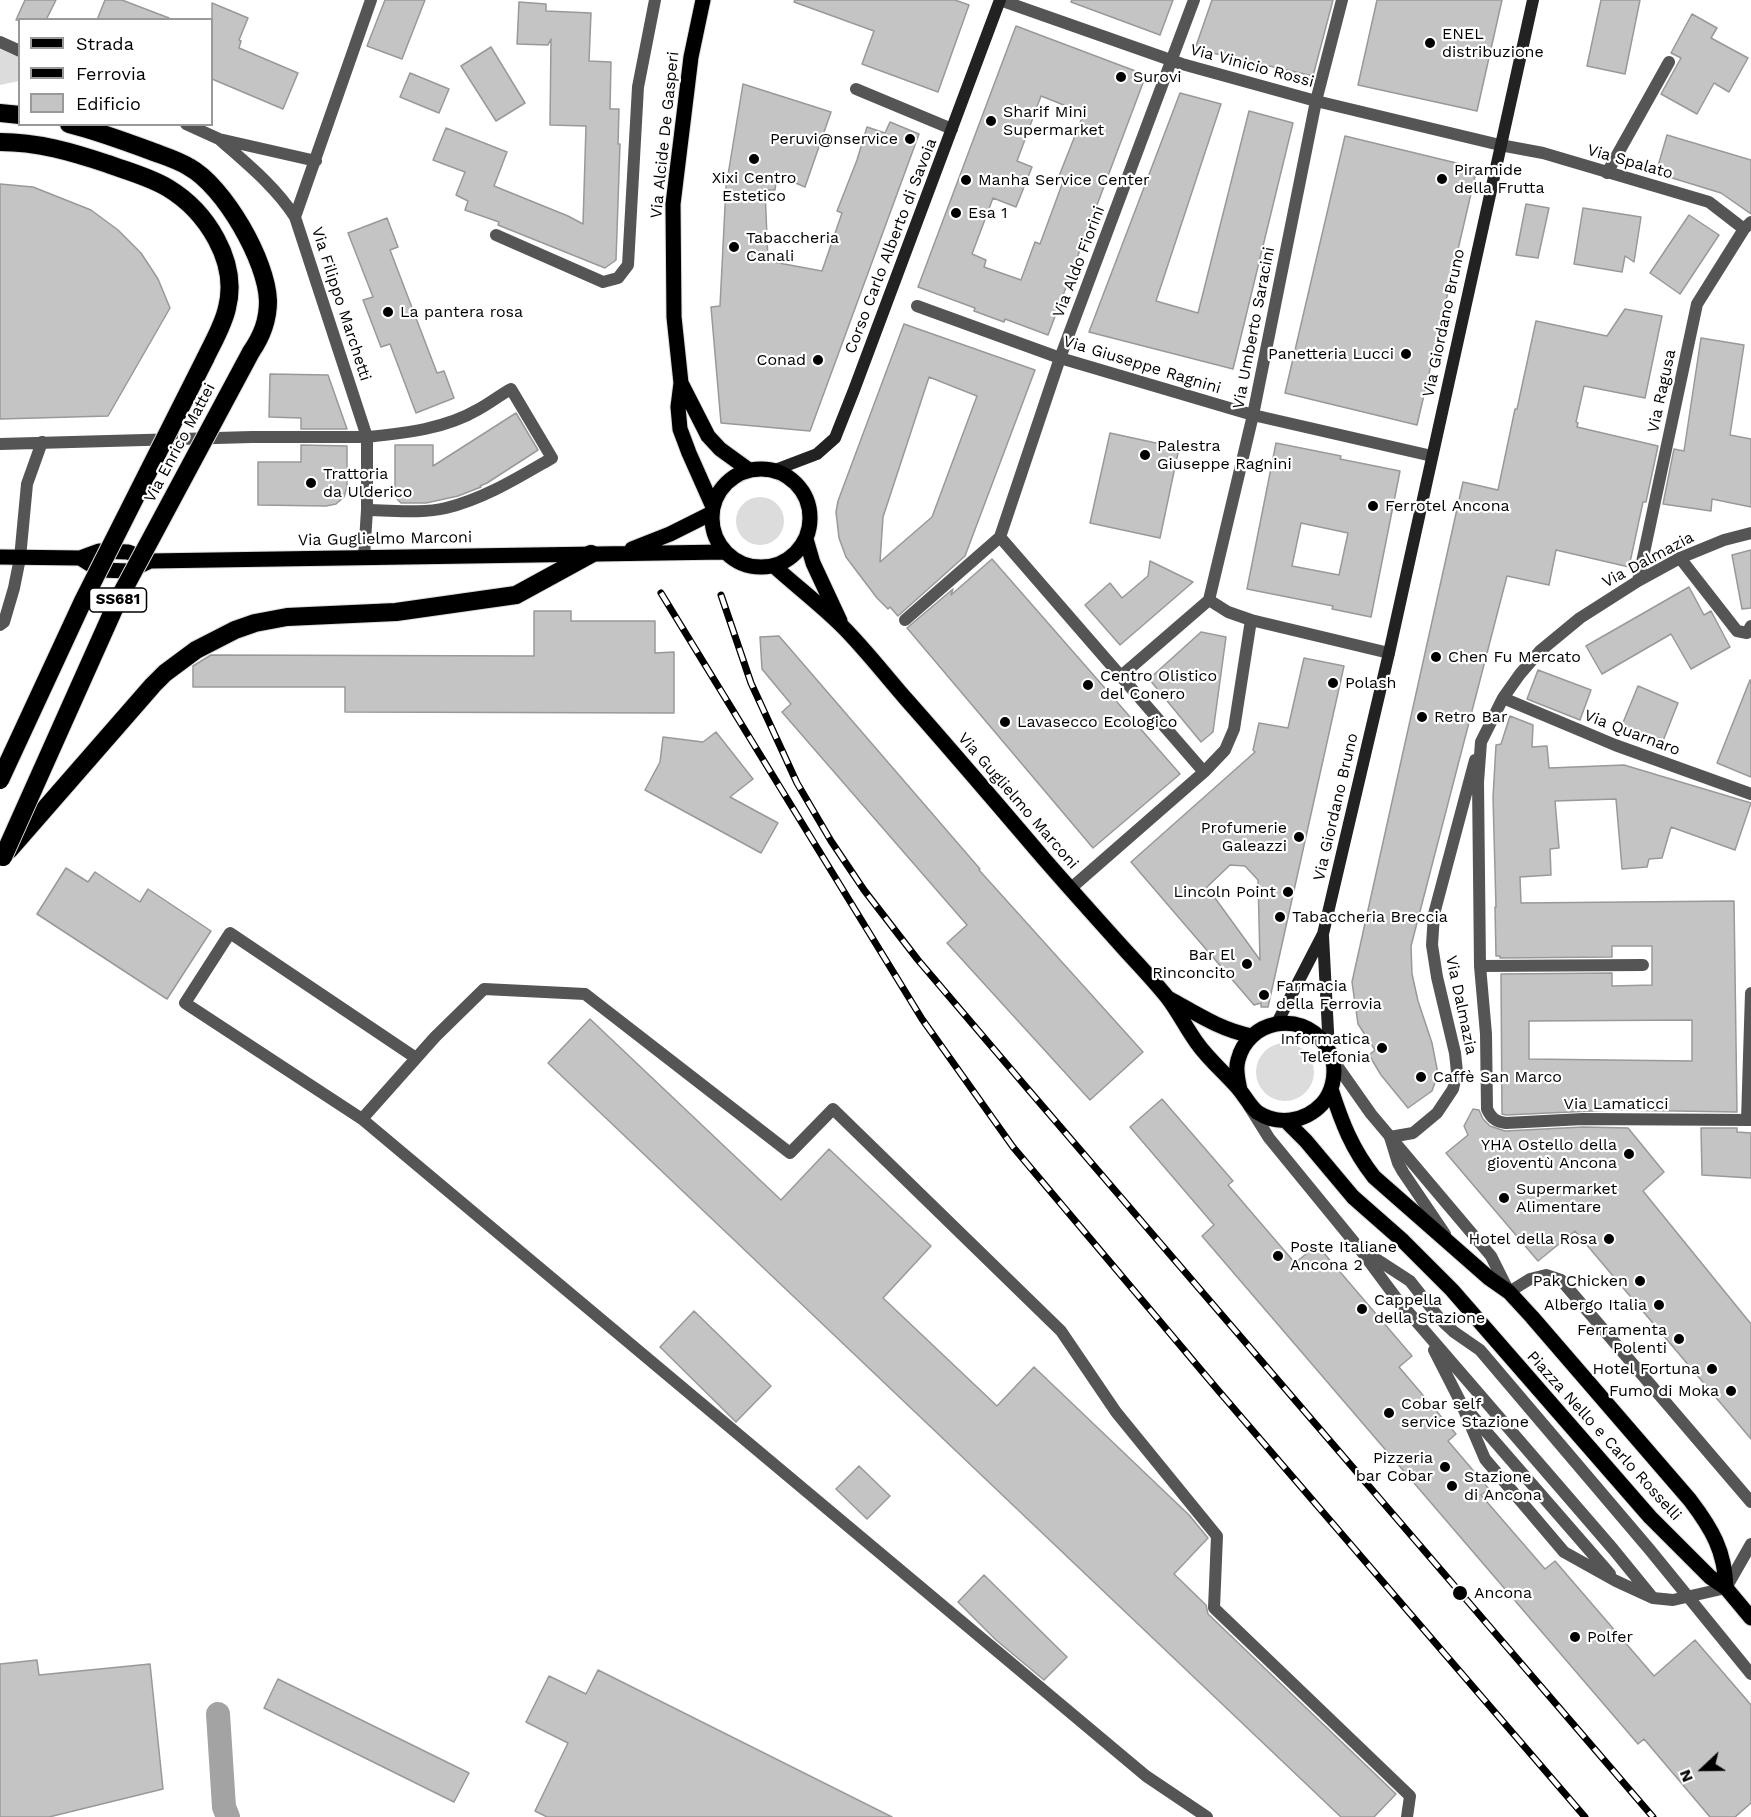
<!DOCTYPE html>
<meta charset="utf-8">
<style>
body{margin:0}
#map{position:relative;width:1751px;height:1817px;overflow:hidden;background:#fff;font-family:"Work Sans",sans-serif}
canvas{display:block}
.legend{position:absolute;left:18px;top:18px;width:195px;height:108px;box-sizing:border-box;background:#fff;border:2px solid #999;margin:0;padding:8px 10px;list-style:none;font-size:18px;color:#000}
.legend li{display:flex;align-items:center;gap:12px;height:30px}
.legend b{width:30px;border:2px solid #999}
.north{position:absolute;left:1673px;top:1739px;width:60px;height:60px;-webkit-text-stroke:4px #fff;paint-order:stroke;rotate:248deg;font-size:16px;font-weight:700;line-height:24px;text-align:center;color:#000}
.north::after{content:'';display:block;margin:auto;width:21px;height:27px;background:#000;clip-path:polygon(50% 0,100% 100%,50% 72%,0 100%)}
</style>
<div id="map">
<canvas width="1751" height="1817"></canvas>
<ul class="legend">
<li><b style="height:8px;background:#000"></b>Strada</li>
<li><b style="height:8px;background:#000"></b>Ferrovia</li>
<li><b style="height:16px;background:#c4c4c4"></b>Edificio</li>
</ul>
<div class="north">N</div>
</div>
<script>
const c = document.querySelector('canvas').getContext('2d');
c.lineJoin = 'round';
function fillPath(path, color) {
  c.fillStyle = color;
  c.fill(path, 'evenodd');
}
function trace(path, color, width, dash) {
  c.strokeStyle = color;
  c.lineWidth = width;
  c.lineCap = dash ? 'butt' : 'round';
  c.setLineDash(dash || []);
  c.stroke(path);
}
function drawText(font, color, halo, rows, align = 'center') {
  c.font = font + ' "Work Sans",sans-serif';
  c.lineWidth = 4.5;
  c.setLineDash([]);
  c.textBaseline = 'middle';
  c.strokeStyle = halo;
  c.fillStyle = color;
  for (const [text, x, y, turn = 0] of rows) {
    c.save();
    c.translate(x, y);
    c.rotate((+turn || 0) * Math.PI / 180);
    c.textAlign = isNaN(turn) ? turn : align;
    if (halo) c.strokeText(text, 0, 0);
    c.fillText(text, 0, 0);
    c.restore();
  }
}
fillPath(new Path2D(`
 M0,49L19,57V81L0,85Z
 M736 521a24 24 0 1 1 48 0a24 24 0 1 1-48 0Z
 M1256 1072a29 29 0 1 1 58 0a29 29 0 1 1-58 0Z`), '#dcdcdc');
trace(new Path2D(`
 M218,1714L224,1807L228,1817`), '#a3a3a3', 24);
const building = new Path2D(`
 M25,0H56L46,20H16Z
 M105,0H122L169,18V20H97Z
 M385,0H425L402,59L367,46Z
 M795,0H955L969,5L938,92L862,64L874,31L794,2Z
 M1072,0H1173L1160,35L1071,2Z
 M1212,0H1333L1313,76L1195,49Z
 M1377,0H1502L1477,111L1358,85Z
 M1601,0H1640L1625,74L1587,66Z
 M519,2L546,4V11L591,13L589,61L611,62L610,109H619L618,144H620L616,260L605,268L498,225L499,222L465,210L468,201L456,195L465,172L433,160L446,128L507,152L494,186L568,216L583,224L586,126L550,125L551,39L548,45L517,44Z
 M212,3L248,18L239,40L241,41L239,48L298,73L283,109L212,79Z
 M1692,14L1717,28L1711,38L1748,58L1729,92L1714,83L1697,114L1661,94L1681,58L1671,53Z
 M1016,26L1146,75L1048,335L1005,319L1004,322L974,311L975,308L918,287ZM1041,96L1084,113L1059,176L1064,179L1040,244L1035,242L1021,280L984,267L986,260L972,254L993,198L1016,207L1032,167L1017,161Z
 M491,47L525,103L496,121L461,66Z
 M410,73L449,89L439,113L400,97Z
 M743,84L831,112L805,187L777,175L775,190H765L768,261L822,271L842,213L837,211L857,160L867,127L885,133L890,122L919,134L810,431L721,423L711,307L720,306L726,187Z
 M1180,93L1221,104L1156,301L1198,313L1249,111L1293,123L1233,369L1089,332Z
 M1667,135L1751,160V214L1721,193L1656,173Z
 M1345,136L1477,168L1417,425L1285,393Z
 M0,184L33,187L91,210L118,230L141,253L158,279L170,308L108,416L0,419Z
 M1526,204L1549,208L1538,258L1516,255Z
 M1583,208L1641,217L1634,262L1625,256L1622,272L1574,264Z
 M1689,215L1719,235L1680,294L1650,273Z
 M387,218L398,247L390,250L437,373L444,371L454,398L416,413L390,344L381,347L363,300L373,297L348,233Z
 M1625,309L1662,316L1645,398L1584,386L1576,422L1578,423L1577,427L1658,446L1646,502H1643L1629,567L1556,550L1549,585L1507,576L1411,946L1412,974L1418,1001L1432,1043L1438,1074L1432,1091L1408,1108L1381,1075L1369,1055L1375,1050L1358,1024L1352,982L1463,482L1498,490L1515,409H1517L1536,321L1607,336Z
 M904,324L1035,370L965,556L898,616L890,607L888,609L877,598L846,557L839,538L836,512L838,501ZM929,377L977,396L932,517L880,562L883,517Z
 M1701,338L1744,345L1730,435L1751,439V507L1712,499L1711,511L1663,504L1674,449L1684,451Z
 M270,374L328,375L347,429H301V418L269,417Z
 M516,413L538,450L487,483L480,486L481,487L458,496L426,503H401L398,500L395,496V445H433V466Z
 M1110,433L1179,448L1160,538L1090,523Z
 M1276,443L1341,456L1340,459L1400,471L1371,617L1332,609L1333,606L1247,589ZM1301,523L1348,533L1339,575L1292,566Z
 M301,445L347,446V487L344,497L336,504L326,506L258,505V462H301Z
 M1751,550V608L1742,609L1732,555Z
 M992,559L1180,774L1093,848L907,628L953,589L951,595Z
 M1150,561L1193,582L1120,645L1085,605L1110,583L1122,598L1148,576Z
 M1689,587L1704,615L1711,611L1730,647L1691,669L1671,634L1602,674L1586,646Z
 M534,611H571V621H655V653L674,652V713L345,712V687H193V666L211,655L534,656Z
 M1201,632L1226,637L1213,732L1201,742L1149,679Z
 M779,636L980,869L979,870L1143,1052L1090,1100L947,943L967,925L782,712L791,704L762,669L760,637Z
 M1304,658L1344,666L1268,1007H1261V1003L1254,1005L1131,862L1255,752L1253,750L1259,723L1288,728ZM1230,865L1245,866L1258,880L1260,960L1207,887Z
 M1538,670L1591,690L1580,720L1527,699Z
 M1750,680H1751V777L1717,763Z
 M1638,686L1678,703L1663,741L1622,725Z
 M1510,716L1533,725L1532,747L1547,746L1549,768L1624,765L1751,803L1735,850L1671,827L1662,858L1649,859L1647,867L1622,869L1616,799L1555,801L1559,848L1550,849L1551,875L1520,877L1521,903L1734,901L1737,1112L1613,1110L1506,1115L1502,1114L1501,974L1612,973V986L1652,985V946H1612V957L1500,958V956H1496L1495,907H1496L1493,797L1496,745L1501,744ZM1692,1020V1061L1529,1059V1021Z
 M716,732L753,779L730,797L778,823L761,853L645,790L660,762L663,737L703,742Z
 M66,868L88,882L95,872L140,902L148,889L211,931L167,999L37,914Z
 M590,1019L781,1200L829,1149L931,1246L883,1298L997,1406L1034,1367L1189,1515L1208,1538L1174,1574L1206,1605L1208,1614L1396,1794L1374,1817H1341L548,1063Z
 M1162,1099L1233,1181L1228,1185L1295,1263L1317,1245L1412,1356L1399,1367L1456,1434L1448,1441L1489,1489L1481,1495L1545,1569L1555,1561L1654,1676L1695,1640L1751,1705V1803L1735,1817H1710L1644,1739L1638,1744L1202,1236L1214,1225L1130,1127Z
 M1473,1109L1479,1110L1483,1119L1490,1126L1505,1131L1583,1127L1628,1128L1664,1172L1643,1191L1751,1324V1439L1575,1231L1538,1261L1446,1153L1468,1135L1464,1126Z
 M1701,1128H1737V1132L1751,1133V1178L1702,1175Z
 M694,1311L771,1386L736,1422L660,1347Z
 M859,1466L890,1496L867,1519L836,1489Z
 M984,1575L1067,1657L1044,1680L996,1640L958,1602Z
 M37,1660L39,1675L150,1664L163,1789L49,1817H0V1664Z
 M598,1670L892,1817H547L535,1811L568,1743L526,1722L549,1676L586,1694Z
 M278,1679L469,1773L454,1802L264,1708Z`);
fillPath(building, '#c4c4c4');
trace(building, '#999', 1.5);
const primary = new Path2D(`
 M703,0L691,57L673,204L674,317L681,383L678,407L680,429L689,453L713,507
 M681,383L708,436L720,449L749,470
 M712 518a49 49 0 1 1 98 0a49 49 0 1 1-98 0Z
 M806,539L813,563L840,621
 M632,549L670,534L712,513
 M0,557L80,558L99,551L128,552L150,561
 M80,558L99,570L129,571L150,561L725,552
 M774,566C796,586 821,605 842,626C865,649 885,675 906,699C953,752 999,806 1045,860C1072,891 1099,921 1126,951C1140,966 1154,981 1167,997C1178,1011 1186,1028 1197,1043C1209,1060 1225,1073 1238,1088C1245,1096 1249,1105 1257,1112C1278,1126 1305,1122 1322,1104C1332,1093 1336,1076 1333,1061C1332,1055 1328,1049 1324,1043C1300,1010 1248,1020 1238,1060C1235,1070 1238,1080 1240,1090
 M1170,999C1197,1014 1221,1030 1252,1036
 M1331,1089C1342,1123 1352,1149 1374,1177L1489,1278L1509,1292L1532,1317L1690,1500C1712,1529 1725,1551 1726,1588
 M1286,1121L1306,1141L1353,1197L1403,1241L1452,1290L1650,1517L1710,1577L1726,1588L1751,1618`);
const highway = new Path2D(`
 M0,113L20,115
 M69,124C97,131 124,141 151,151C164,156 178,160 189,167C224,186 267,261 268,301C268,321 262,336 251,352
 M0,142C38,142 72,152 108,164C127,171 150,177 168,188C206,211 239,261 227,308C223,326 213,342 205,359
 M9,850L153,685L165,673L196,650L235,630L255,623L287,617L396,612L516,595L591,554`);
trace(primary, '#dbdbdb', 17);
trace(highway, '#dbdbdb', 20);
trace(new Path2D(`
 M856,89L952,129
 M1607,173L1669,62
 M496,235L603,282L618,278L628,265L638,87L655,0
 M367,510C392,510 421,514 446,508C484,499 519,477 552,458L511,389C500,395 490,403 479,409C445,429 406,433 367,437
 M1680,558L1737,631L1747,633L1751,626
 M0,625L4,622L14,588L20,558
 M1333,1060L1371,1114L1491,1256L1509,1292L1530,1279L1546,1275L1561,1280L1751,1502
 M1249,1106L1269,1138L1359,1248L1397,1299L1613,1549L1653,1598
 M362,1119L185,1003L230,933L416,1058
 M1747,1120L1751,993
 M1367,1253L1410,1281L1440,1319L1454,1332L1480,1350L1650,1550L1751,1674
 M1434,1350L1461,1403L1485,1459L1564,1552L1616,1581L1653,1598L1673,1600L1726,1588L1751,1544
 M1470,1413L1610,1574
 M1207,1817L1146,1776L362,1119L435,1037L484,989L585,994L790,1153L833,1109L1061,1331L1116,1412L1217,1536L1214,1608L1410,1796L1407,1817`), '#555', 12);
trace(new Path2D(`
 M1000,0L1182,64L1316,101L1500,145L1543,153L1709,202L1744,229
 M1194,0L1060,358L1000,537L1204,772
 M0,42L20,51
 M186,124L219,139L316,161
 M219,139C246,163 275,186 295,217L367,437V510L364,557
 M295,217L371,0
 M917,306L1060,358L1253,415L1432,456
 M0,444L252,437H367
 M1751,533L1724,540L1680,558L1638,581L1580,618L1540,651L1520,674L1503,698L1481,742L1478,782L1480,966L1486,1034L1487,1109C1491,1118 1496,1122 1506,1123L1583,1119L1751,1120
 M20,558L27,484L42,442
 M1638,581L1697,304L1744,229L1751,222
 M905,620L1000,537
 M1251,620L1389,653
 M1121,676L1209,600
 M1503,698L1615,745L1751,794
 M1070,889L1204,772L1225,750L1234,729L1251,620L1228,612L1209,600L1253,415L1316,101L1342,0
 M1480,966L1643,965
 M1445,1234L1403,1172L1398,1163L1390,1137L1413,1133L1437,1113L1453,1089L1457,1072L1455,1053L1437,977L1432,945L1434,914L1475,760`), '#555', 12);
trace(new Path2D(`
 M775,470L817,454L835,438L854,390L1000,0
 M1323,936L1329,1050
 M1277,1023L1323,934L1389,653L1533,0`), '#222', 12);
trace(primary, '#000', 15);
trace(highway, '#000', 18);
const rail = new Path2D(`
 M661,593L922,1019L1013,1147L1217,1389L1585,1817
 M721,595L751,683L797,783L831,841L864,890L918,960L1027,1088L1653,1817`);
trace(rail, '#000', 7);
trace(rail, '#fff', 4.5, [14]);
const highwayBridge = new Path2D(`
 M0,780L83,601L205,359
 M3,857L118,600L251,352`);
trace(highwayBridge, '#dbdbdb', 20, []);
trace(highwayBridge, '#000', 18);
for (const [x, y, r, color] of [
 [1430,43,6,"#000"],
 [1121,77,6,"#000"],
 [991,121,6,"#000"],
 [910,139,6,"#000"],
 [754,159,6,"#000"],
 [1442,179,6,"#000"],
 [966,180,6,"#000"],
 [956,213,6,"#000"],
 [734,247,6,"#000"],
 [388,312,6,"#000"],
 [1406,354,6,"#000"],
 [818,360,6,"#000"],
 [1145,455,6,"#000"],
 [311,483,6,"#000"],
 [1373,506,6,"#000"],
 [1436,657,6,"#000"],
 [1333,683,6,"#000"],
 [1088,685,6,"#000"],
 [1422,717,6,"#000"],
 [1005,722,6,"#000"],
 [1299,837,6,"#000"],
 [1288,892,6,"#000"],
 [1280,917,6,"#000"],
 [1247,964,6,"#000"],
 [1264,995,6,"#000"],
 [1382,1048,6,"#000"],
 [1421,1077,6,"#000"],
 [1629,1154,6,"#000"],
 [1504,1198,6,"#000"],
 [1609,1239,6,"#000"],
 [1278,1256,6,"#000"],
 [1640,1281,6,"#000"],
 [1659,1305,6,"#000"],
 [1362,1309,6,"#000"],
 [1679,1339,6,"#000"],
 [1712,1369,6,"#000"],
 [1731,1391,6,"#000"],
 [1389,1413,6,"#000"],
 [1445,1467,6,"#000"],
 [1452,1486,6,"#000"],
 [1460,1593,8,"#000"],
 [1575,1637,6,"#000"]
]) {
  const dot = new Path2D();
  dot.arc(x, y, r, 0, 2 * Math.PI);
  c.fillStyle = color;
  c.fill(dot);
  trace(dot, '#fff', 2);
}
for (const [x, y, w] of [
 [118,600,57]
]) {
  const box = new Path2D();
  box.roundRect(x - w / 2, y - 12, w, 24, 4.5);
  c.fillStyle = '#fff';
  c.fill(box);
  trace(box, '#000', 1.5);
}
drawText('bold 15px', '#000', null, [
 ["SS681",118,600]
]);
drawText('16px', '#000', '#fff', [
 ["ENEL",1442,34],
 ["distribuzione",1442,52],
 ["Surovi",1133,77],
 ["Sharif Mini",1003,112],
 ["Supermarket",1003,130],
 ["Peruvi@nservice",898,139,"right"],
 ["Piramide",1454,170],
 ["della Frutta",1454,188],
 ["Xixi Centro",754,178,"center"],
 ["Estetico",754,196,"center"],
 ["Manha Service Center",978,180],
 ["Esa 1",968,213],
 ["Tabaccheria",746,238],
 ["Canali",746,256],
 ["La pantera rosa",400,312],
 ["Panetteria Lucci",1394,354,"right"],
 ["Conad",806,360,"right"],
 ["Palestra",1157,446],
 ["Giuseppe Ragnini",1157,464],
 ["Trattoria",323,474],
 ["da Ulderico",323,492],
 ["Ferrotel Ancona",1385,506],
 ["Chen Fu Mercato",1448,657],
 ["Centro Olistico",1100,676],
 ["del Conero",1100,694],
 ["Polash",1345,683],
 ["Retro Bar",1434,717],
 ["Lavasecco Ecologico",1017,722],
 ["Profumerie",1287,828,"right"],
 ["Galeazzi",1287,846,"right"],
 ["Lincoln Point",1276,892,"right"],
 ["Tabaccheria Breccia",1292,917],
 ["Bar El",1235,955,"right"],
 ["Rinconcito",1235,973,"right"],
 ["Farmacia",1276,986],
 ["della Ferrovia",1276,1004],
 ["Informatica",1370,1039,"right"],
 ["Telefonia",1370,1057,"right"],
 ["Caffè San Marco",1433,1077],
 ["YHA Ostello della",1617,1145,"right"],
 ["gioventù Ancona",1617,1163,"right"],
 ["Supermarket",1516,1189],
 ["Alimentare",1516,1207],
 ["Hotel della Rosa",1597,1239,"right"],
 ["Poste Italiane",1290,1247],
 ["Ancona 2",1290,1265],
 ["Pak Chicken",1628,1281,"right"],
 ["Cappella",1374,1300],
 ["della Stazione",1374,1318],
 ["Albergo Italia",1647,1305,"right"],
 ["Ferramenta",1667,1330,"right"],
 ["Polenti",1667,1348,"right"],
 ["Hotel Fortuna",1700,1369,"right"],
 ["Fumo di Moka",1719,1391,"right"],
 ["Cobar self",1401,1404],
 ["service Stazione",1401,1422],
 ["Pizzeria",1433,1458,"right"],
 ["bar Cobar",1433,1476,"right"],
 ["Stazione",1464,1477],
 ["di Ancona",1464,1495],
 ["Ancona",1474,1593],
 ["Polfer",1587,1637]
], 'left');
drawText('16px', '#000', '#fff', [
 ["Via Vinicio Rossi",1252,66,15],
 ["Via Alcide De Gasperi",665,135,-84],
 ["Via Spalato",1630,162,16],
 ["Corso Carlo Alberto di Savoia",891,246,-69],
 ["Via Aldo Fiorini",1079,262,-69],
 ["Via Filippo Marchetti",341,304,72],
 ["Via Giordano Bruno",1444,323,-78],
 ["Via Umberto Saracini",1254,328,-79],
 ["Via Giuseppe Ragnini",1142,365,17],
 ["Via Ragusa",1662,391,-78],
 ["Via Enrico Mattei",180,443,-62],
 ["Via Guglielmo Marconi",385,539,-1],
 ["Via Dalmazia",1648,560,-28],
 ["Via Quarnaro",1632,733,21],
 ["Via Guglielmo Marconi",1018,801,49],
 ["Via Giordano Bruno",1336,807,-77],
 ["Via Dalmazia",1461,1005,78],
 ["Via Lamaticci",1616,1104],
 ["Piazza Nello e Carlo Rosselli",1604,1436,48]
]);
</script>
